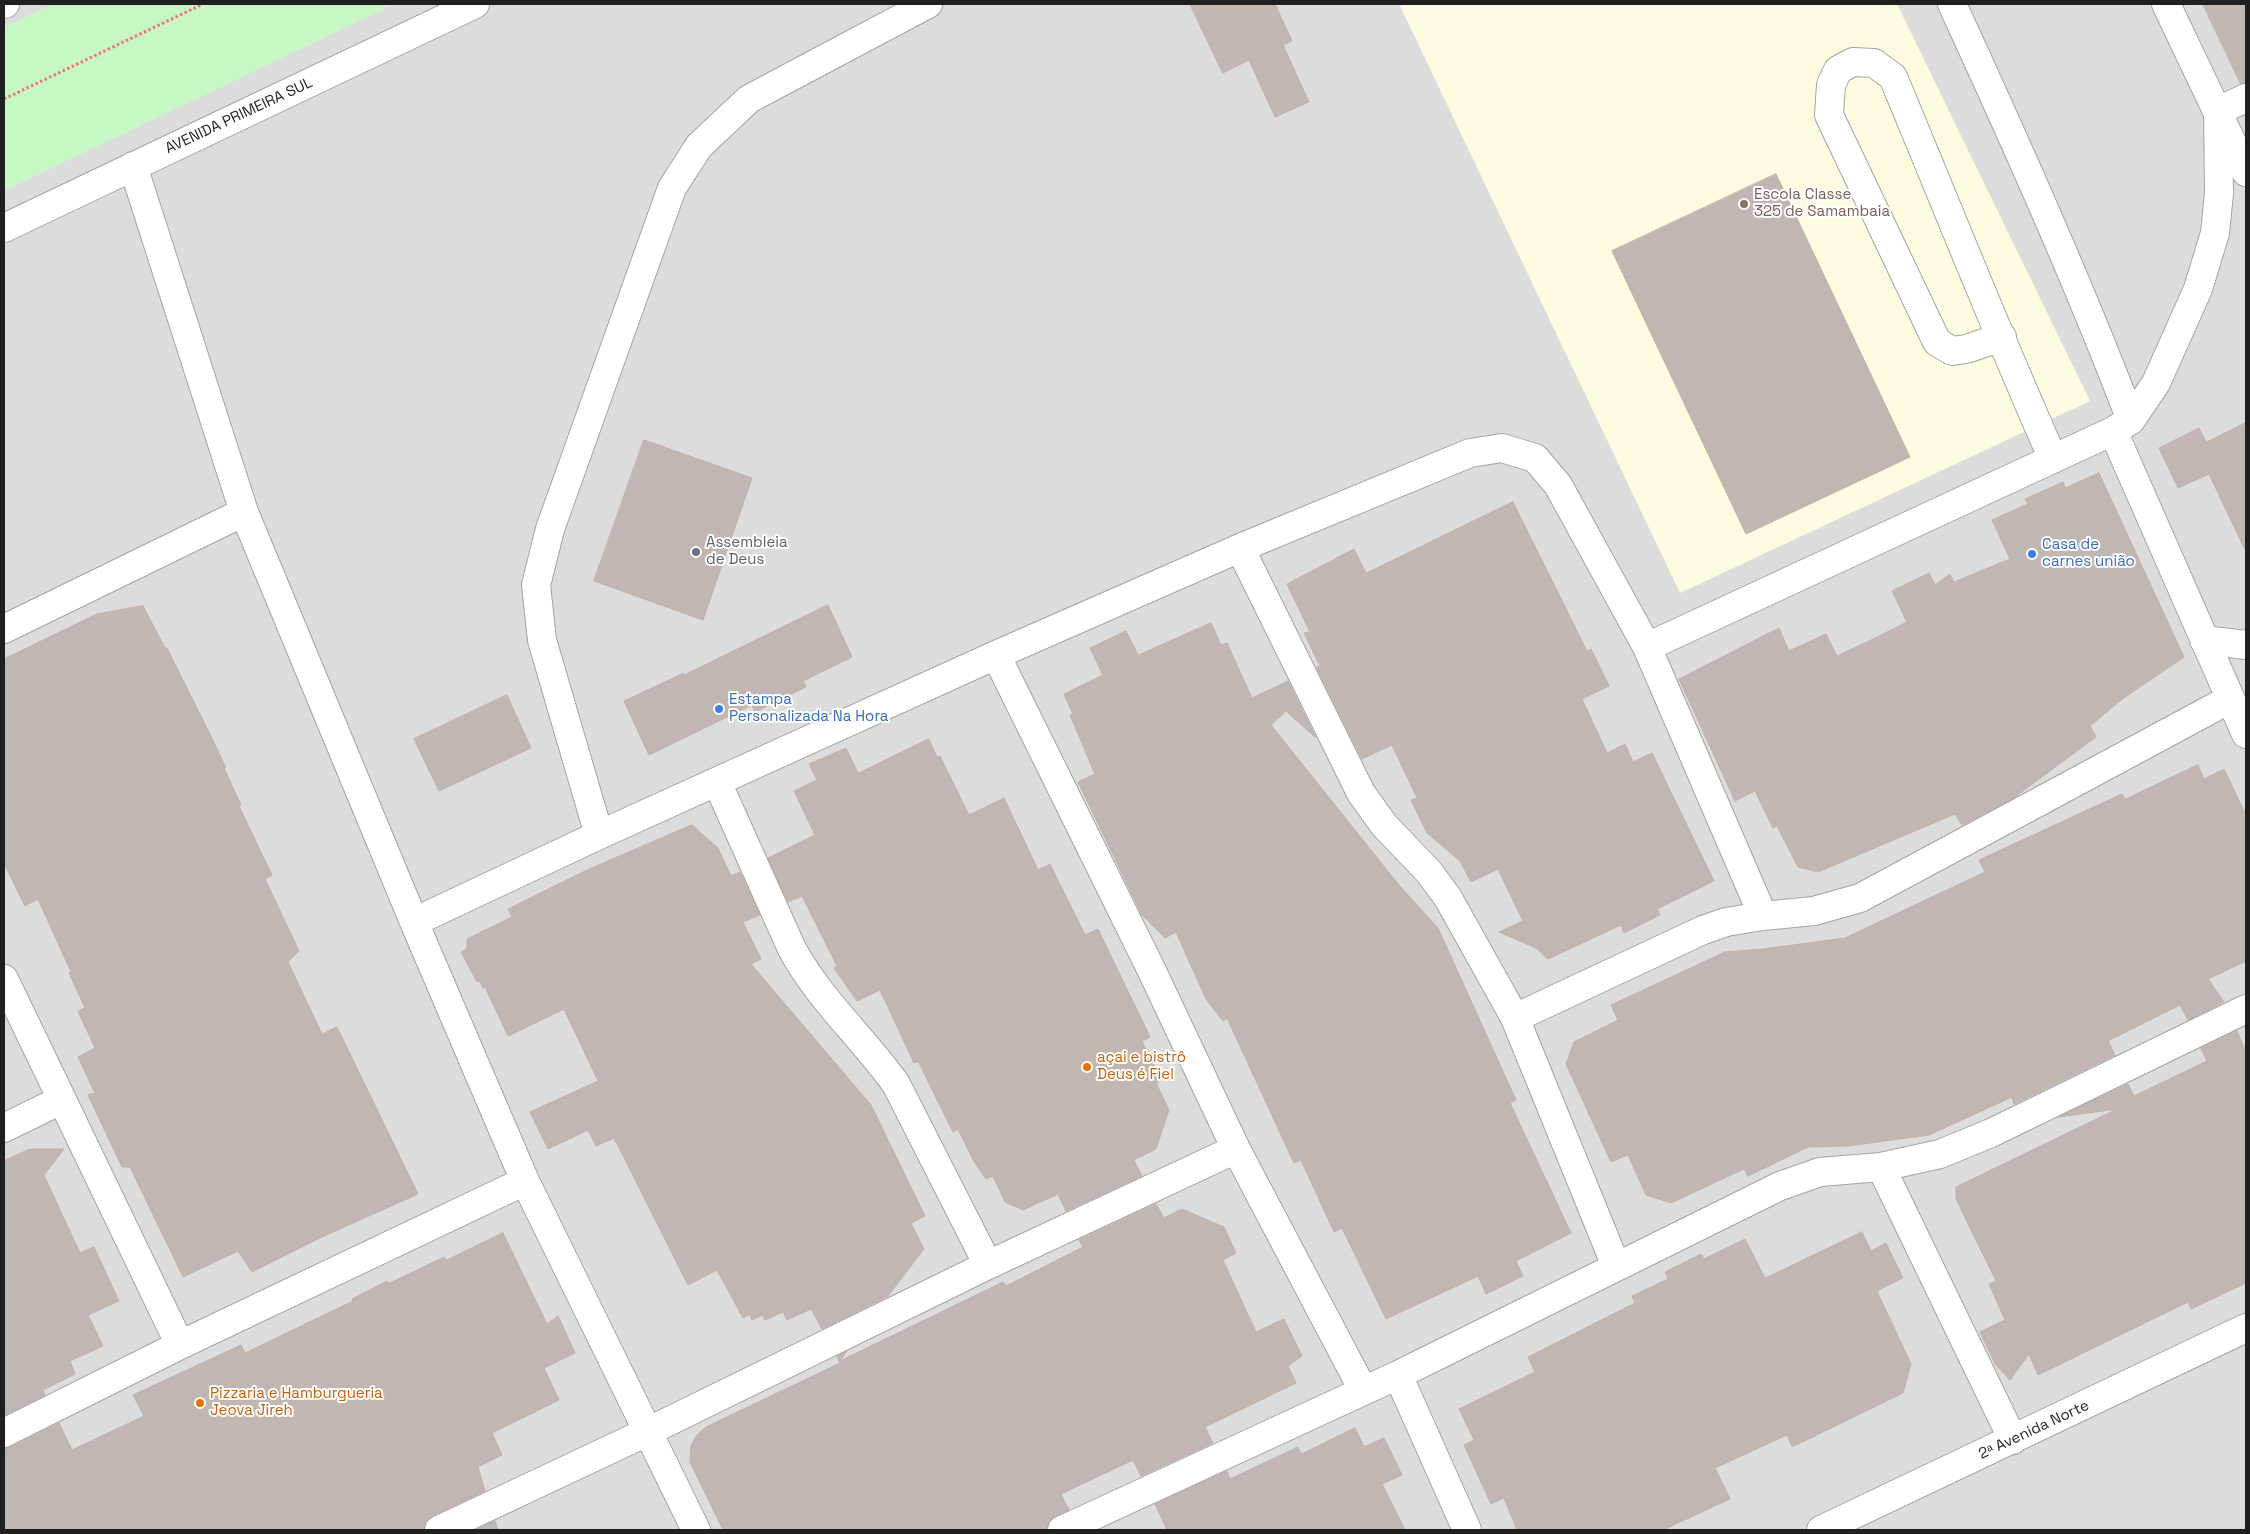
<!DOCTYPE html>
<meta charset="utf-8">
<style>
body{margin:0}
#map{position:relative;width:2250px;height:1534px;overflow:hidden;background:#efebe6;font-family:"Space Grotesk",sans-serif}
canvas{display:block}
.frame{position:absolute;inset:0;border:5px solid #1f1f1f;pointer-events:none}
</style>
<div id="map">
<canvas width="2250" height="1534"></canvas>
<div class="frame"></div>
</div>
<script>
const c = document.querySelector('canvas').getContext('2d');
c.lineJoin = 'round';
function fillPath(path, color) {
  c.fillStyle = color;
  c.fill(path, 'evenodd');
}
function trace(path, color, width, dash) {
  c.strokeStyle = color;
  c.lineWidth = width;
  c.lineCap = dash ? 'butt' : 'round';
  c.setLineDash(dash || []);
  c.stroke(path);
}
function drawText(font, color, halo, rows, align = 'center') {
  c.font = font + ' "Space Grotesk",sans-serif';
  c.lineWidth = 4;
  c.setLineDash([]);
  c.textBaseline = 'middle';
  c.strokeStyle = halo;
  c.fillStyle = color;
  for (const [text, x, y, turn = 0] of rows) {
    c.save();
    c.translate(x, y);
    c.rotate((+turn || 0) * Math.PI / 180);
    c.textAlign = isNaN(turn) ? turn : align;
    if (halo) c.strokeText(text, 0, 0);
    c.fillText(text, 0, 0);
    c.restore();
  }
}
fillPath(new Path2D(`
 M4,4H2246V1530H4Z`), '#dddcdc');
fillPath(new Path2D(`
 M1405,4H1897L2090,401L1680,593L1400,6Z`), '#fefbe1');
fillPath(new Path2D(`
 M52,4H395L4,191V27Z`), '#c6f7c5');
const building = new Path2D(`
 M1190,4H1275L1292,41L1283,45L1309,102L1275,117L1249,60L1223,73Z
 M2203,4H2246V83L2241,84Z
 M1776,174L1910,457L1746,534L1612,251Z
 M2246,423V552L2209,474L2178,488L2159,448L2199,428L2206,442Z
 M644,440L752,478L703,620L594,581Z
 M2099,473L2184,657L2121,700L2090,726L2096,737L2012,799L1962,825L1955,814L1818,872L1798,867L1777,826L1773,828L1755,791L1735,801L1679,679L1779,628L1789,651L1826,634L1837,656L1871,640L1907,622L1892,591L1929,573L1935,585L1950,574L1954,582L2010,559L1992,520L2028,504L2025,499L2043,491L2063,482L2065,488Z
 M1513,502L1587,651L1591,649L1609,686L1582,699L1607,753L1625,744L1633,762L1652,753L1714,881L1657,909L1660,915L1624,933L1621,925L1548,959L1536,948L1499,932L1523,921L1498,869L1471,882L1460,861L1427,833L1411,800L1417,798L1392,745L1362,759L1316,667L1320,666L1304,633L1310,632L1287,584L1354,549L1366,573Z
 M828,605L852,657L803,681L806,687L755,712L752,705L649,755L624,701L684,673L682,676Z
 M143,606L165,648H167L209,732L226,768H224L241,805L239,806L272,875L265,879L299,951L288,962L322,1034L337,1027L418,1194L322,1237L252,1272L238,1251L183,1277L130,1167H122L88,1095L95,1093L78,1057L95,1048L78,1011L85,1008L69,973L71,972L38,899L25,906L4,863V659L97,614Z
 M1211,623L1221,645L1227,643L1252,698L1288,681L1316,738L1286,711L1271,725L1398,884L1438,928L1516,1100L1510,1103L1571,1233L1516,1261L1523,1276L1486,1294L1478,1276L1386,1319L1342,1228L1334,1232L1301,1160L1294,1163L1227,1018L1223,1021L1206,999L1176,932L1165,938L1142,915L1078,782L1095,774L1070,715L1073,714L1064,694L1103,675L1090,648L1126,631L1138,655Z
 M507,695L531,748L439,791L414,739Z
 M929,739L937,757L940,756L969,815L1004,798L1038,870L1050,864L1085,935L1098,929L1150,1037L1142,1041L1161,1080L1156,1083L1169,1110L1156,1149L1134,1160L1142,1176L1066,1211L1058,1194L1023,1210L1005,1202L993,1176L986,1179L973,1160L958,1129L953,1132L918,1061L914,1063L880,990L857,1001L834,968L837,966L802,896L788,902L768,858L815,835L794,791L817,780L809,764L846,748L858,773Z
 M2198,765L2204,779L2224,769L2246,815V961L2208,979L2224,1002L2188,1020L2180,1005L2108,1041L2115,1055L2014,1104L2012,1097L1929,1135L1848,1146L1808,1147L1748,1176L1744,1169L1671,1203L1646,1195L1628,1155L1611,1162L1566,1064L1574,1042L1618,1020L1611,1005L1725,952L1763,949L1845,938L1985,872L1979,860L2122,794L2125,799Z
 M692,825L718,848L731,876L740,872L760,915L743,922L761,959L751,964L871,1105L925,1216L911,1223L924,1249L888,1296L822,1329L811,1309L787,1320L783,1312L765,1320L763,1315L752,1320L750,1314L743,1318L717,1270L688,1285L614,1138L596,1146L588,1130L548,1149L530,1112L598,1081L564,1009L508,1036L485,987L483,988L480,981L477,982L461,952L467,949V939L512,917L508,909L587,870Z
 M2237,1031L2246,1052V1283L2191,1309L2188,1302L2038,1375L2029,1354L2010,1380L1995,1364L1980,1332L2005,1320L1989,1284L1996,1281L1956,1199V1187L2117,1109L2059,1117L2128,1084L2134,1096L2207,1061L2201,1048Z
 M30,1149H64L44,1175L80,1253L94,1247L119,1301L88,1315L103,1346L70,1361L75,1374L43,1390L45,1395L4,1416V1161Z
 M1156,1204L1164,1218L1182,1209L1224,1227L1236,1253L1223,1260L1256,1332L1284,1319L1302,1356L1288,1366L1296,1383L1205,1427L1213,1443L1141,1476L1133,1460L1061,1494L1069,1510L1050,1521L1047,1530H723L690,1462L691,1446L696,1436L706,1427L840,1363L837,1356L847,1351L840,1361L1003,1282L1006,1286L1083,1247L1079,1240Z
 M1862,1232L1871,1251L1886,1243L1903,1278L1877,1291L1911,1364L1903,1393L1792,1447L1787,1435L1715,1468L1730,1499L1663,1530H1517L1504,1498L1491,1504L1464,1445L1474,1440L1459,1409L1535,1372L1528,1357L1635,1303L1632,1296L1668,1279L1665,1272L1701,1254L1704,1259L1745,1239L1765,1278Z
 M503,1233L547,1324L558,1316L575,1353L544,1368L559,1400L492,1433L502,1455L478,1467L485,1491L432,1516L426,1522L424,1530H4V1449L11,1447L59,1423L72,1450L144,1416L133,1395L241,1345L245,1353L353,1301L352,1299L387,1281L388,1284L444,1257L446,1260Z
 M1355,1428L1364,1447L1384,1438L1402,1475L1382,1484L1405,1530H1167L1155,1504L1227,1471L1230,1479L1298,1447L1301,1454Z
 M495,1521L498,1530H475Z`);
fillPath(building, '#c0b7b2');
trace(building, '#c1b1a9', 1);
const minor = new Path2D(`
 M4,4H5
 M1952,4C2015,141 2077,279 2131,420
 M2166,4L2246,172
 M133,166L244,512L414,922L525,1181L696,1530
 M4,228L475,4
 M2002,337L1966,349L1952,351L1937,342L1829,115L1831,85L1838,70L1853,62L1874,63L1893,77C1946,204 1997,333 2053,459
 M2113,431L2246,734
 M1240,548L1361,793L1384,825L1429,872L1448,898L1515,1018L1616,1266
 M4,629L244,512
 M2204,640L2246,645
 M1647,647L2113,431L2131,420L2156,383L2198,289L2215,233L2219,193L2218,111L2246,98
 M996,655L1151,969L1236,1149L1363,1390
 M717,782L792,949C819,999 863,1038 896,1084L988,1265
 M599,835L542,640L536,585L550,529L672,188L699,146L749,99L928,4
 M414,922L599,835L996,655L1240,548L1470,453L1502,448L1535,458L1558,485L1647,647L1763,916
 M4,979L180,1345
 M1515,1018L1703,930L1726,922L1763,916L1814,911L1860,898L2230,699
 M4,1128L61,1100
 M1881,1167L2013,1440
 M1398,1375L1467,1530
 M4,1433L180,1345L525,1181
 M439,1530L647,1432L988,1265L1236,1149
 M1062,1530L1398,1375L1780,1186L1820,1172L1881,1167L1940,1154L1991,1133L2246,1009
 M1821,1530L2246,1328`);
trace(minor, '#a3a3a3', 30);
trace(new Path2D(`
 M4,99L203,4`), '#f37573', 3, [2.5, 2.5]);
trace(minor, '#fff', 28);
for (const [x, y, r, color] of [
 [1744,204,5,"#8d6e63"],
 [696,552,5,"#6b7280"],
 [2032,554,5,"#3f7fe0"],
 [719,709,5,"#3f7fe0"],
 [1087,1067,5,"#e8710a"],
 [200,1403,5,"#e8710a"]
]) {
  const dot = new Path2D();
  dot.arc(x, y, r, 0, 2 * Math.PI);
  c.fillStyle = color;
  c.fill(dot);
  trace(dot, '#fff', 2);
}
drawText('15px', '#1f1f1f', '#fff', [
 ["AVENIDA PRIMEIRA SUL",239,116,-25],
 ["2ᵃ Avenida Norte",2034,1430,-25]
]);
drawText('15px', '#785e54', '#fff', [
 ["Escola Classe",1754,195],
 ["325 de Samambaia",1754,212]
], 'left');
drawText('15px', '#5b616d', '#fff', [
 ["Assembleia",706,543],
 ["de Deus",706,560]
], 'left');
drawText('15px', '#366cbe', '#fff', [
 ["Casa de",2042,545],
 ["carnes união",2042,562],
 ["Estampa",729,700],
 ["Personalizada Na Hora",729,717]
], 'left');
drawText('15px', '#c56008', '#fff', [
 ["açai e bistrô",1097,1058],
 ["Deus é Fiel",1097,1075],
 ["Pizzaria e Hamburgueria",210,1394],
 ["Jeova Jireh",210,1411]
], 'left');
</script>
